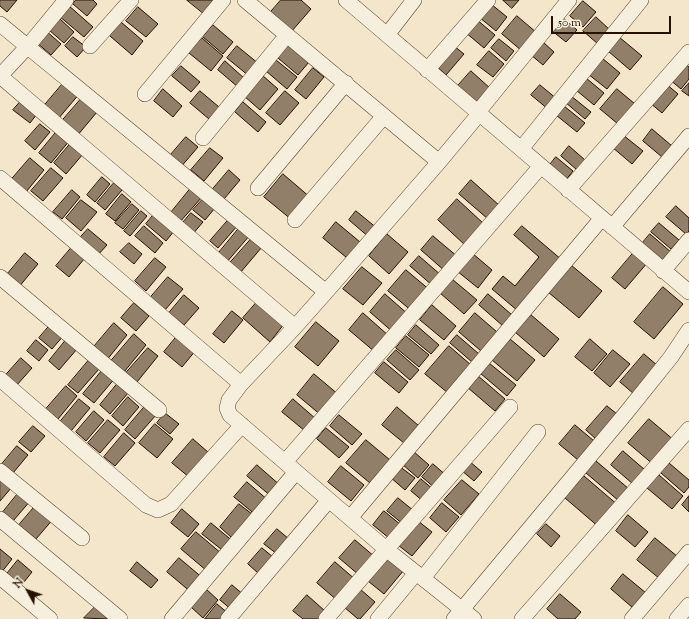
<!DOCTYPE html>
<style>
body{margin:0}
#map{position:relative;width:689px;height:619px;overflow:hidden;background:#f3e6cb;font-family:"Sorts Mill Goudy",serif}
canvas{display:block}
.north{position:absolute;left:8px;top:571px;width:40px;height:40px;-webkit-text-stroke:3px #f7efdd;paint-order:stroke;rotate:310deg;font-size:11px;font-weight:700;line-height:16px;text-align:center;color:#261000}
.north::after{content:'';display:block;margin:auto;width:14px;height:18px;background:#261000;clip-path:polygon(50% 0,100% 100%,50% 72%,0 100%)}
.scale{position:absolute;left:551px;top:16px;width:120px;height:18px;box-sizing:border-box;border:2px solid #261000;border-top:0;padding-left:5px;font-size:12px;line-height:14px;white-space:nowrap;color:#261000;-webkit-text-stroke:3px #f7efdd;paint-order:stroke}
</style>
<div id="map">
<canvas width="689" height="619"></canvas>
<div class="north">N</div>
<div class="scale">50 m</div>
</div>
<script>
const c = document.querySelector('canvas').getContext('2d');
c.lineJoin = 'round';
function fillPath(path, color) {
  c.fillStyle = color;
  c.fill(path, 'evenodd');
}
function trace(path, color, width, dash) {
  c.strokeStyle = color;
  c.lineWidth = width;
  c.lineCap = dash ? 'butt' : 'round';
  c.setLineDash(dash || []);
  c.stroke(path);
}
const building = new Path2D(`
 M0,0H17L7,12L0,6Z
 M76,0H93L97,4L87,16L73,4Z
 M187,0H220L207,16Z
 M281,0H301L311,9L291,32L269,14Z
 M503,0H519L512,8Z
 M583,1L596,12L583,27L570,16Z
 M491,4L507,17L496,31L479,17Z
 M68,5L93,27L84,37L59,16Z
 M138,7L158,24L146,37L126,21Z
 M517,16L537,33L522,51L502,34Z
 M562,17L577,30L566,42L551,30Z
 M596,17L610,30L598,44L583,31Z
 M59,18L74,32L64,43L49,30Z
 M476,19L495,35L484,48L465,32Z
 M121,22L143,41L132,55L110,36Z
 M213,25L233,42L223,54L203,37Z
 M45,30L61,44L51,55L36,42Z
 M73,37L86,47L77,57L65,46Z
 M619,37L642,56L630,70L608,51Z
 M202,38L223,56L211,71L189,53Z
 M499,39L514,51L506,61L491,48Z
 M543,42L554,52L543,65L531,55Z
 M289,45L309,62L298,75L278,58Z
 M237,46L259,64L249,76L227,58Z
 M454,46L464,54L446,75L436,66Z
 M489,51L504,64L493,77L477,65Z
 M602,58L620,73L607,89L588,74Z
 M276,60L297,77L287,89L266,71Z
 M225,61L245,79L238,87L218,70Z
 M683,62L689,67V79L681,89L669,79Z
 M181,66L200,82L191,92L172,76Z
 M313,68L324,77L306,99L295,90Z
 M471,71L491,89L477,106L456,88Z
 M262,75L278,89L260,110L244,96Z
 M586,78L604,93L594,105L576,90Z
 M65,81L80,93L58,119L44,106Z
 M665,83L678,94L662,113L649,102Z
 M689,83V96L682,91Z
 M540,85L557,99L548,109L531,95Z
 M163,89L182,106L173,117L154,101Z
 M617,89L635,104L618,124L600,109Z
 M200,91L219,107L209,119L190,103Z
 M285,91L299,103L280,125L266,113Z
 M571,96L591,112L585,119L565,102Z
 M81,99L97,112L77,136L61,122Z
 M22,100L37,114L30,123L13,110Z
 M243,102L266,122L258,132L235,112Z
 M564,106L585,123L577,132L556,115Z
 M40,124L50,132L35,150L25,141Z
 M652,129L672,146L662,157L643,141Z
 M58,130L70,140L51,163L39,153Z
 M623,135L643,151L632,164L612,147Z
 M186,137L198,147L180,168L168,158Z
 M71,143L83,154L66,174L54,163Z
 M569,146L585,160L577,170L561,156Z
 M210,148L223,158L204,181L191,170Z
 M556,157L573,171L566,180L549,166Z
 M30,158L44,170L26,192L11,180Z
 M51,168L63,178L43,201L31,191Z
 M229,170L240,180L224,199L212,190Z
 M283,174L311,198L292,220L264,197Z
 M102,177L110,184L95,202L87,195Z
 M471,180L500,206L488,219L459,194Z
 M114,183L122,190L105,210L97,203Z
 M191,188L202,197L179,223L169,215Z
 M72,190L80,197L62,219L53,212Z
 M122,194L131,202L115,221L106,214Z
 M203,199L215,208L205,220L193,210Z
 M457,199L484,224L465,245L438,220Z
 M81,200L97,212L81,231L66,218Z
 M132,204L139,210L123,229L115,223Z
 M676,206L689,218V231L686,234L666,217Z
 M141,211L147,216L130,236L124,231Z
 M356,211L378,229L370,238L349,220Z
 M155,213L175,230L166,241L146,224Z
 M191,213L203,222L192,235L181,225Z
 M230,218L238,225L218,248L210,241Z
 M336,222L360,242L347,258L323,238Z
 M659,223L679,240L671,249L651,232Z
 M144,226L163,243L155,253L135,236Z
 M522,226L562,260L518,311L492,289L503,276L515,286L539,257L514,235Z
 M240,227L250,235L226,263L217,255Z
 M88,229L107,245L97,256L78,240Z
 M387,234L408,252L389,274L369,256Z
 M650,234L672,253L662,264L640,246Z
 M433,236L458,257L446,272L421,250Z
 M252,238L262,247L240,273L229,264Z
 M129,243L142,254L134,264L120,252Z
 M72,247L85,258L69,277L56,266Z
 M635,251L648,262L625,289L612,278Z
 M25,253L38,264L18,288L5,277Z
 M472,253L492,270L478,288L457,271Z
 M419,256L442,276L433,286L410,266Z
 M155,258L166,267L146,291L135,281Z
 M571,265L602,291L579,318L548,292Z
 M362,267L382,283L363,305L343,289Z
 M406,270L431,291L413,312L388,291Z
 M168,277L183,289L165,310L150,298Z
 M452,279L477,300L464,314L440,293Z
 M663,287L683,304L654,339L634,322Z
 M385,294L410,316L395,334L370,312Z
 M488,294L512,315L503,326L479,305Z
 M184,295L199,308L184,325L169,313Z
 M257,302L284,324L270,342L243,318Z
 M134,303L149,316L136,331L121,318Z
 M432,305L456,326L444,340L420,320Z
 M232,311L243,320L224,343L213,334Z
 M363,313L389,336L375,352L349,330Z
 M475,313L497,332L481,351L459,332Z
 M530,314L559,339L544,357L515,332Z
 M316,322L339,341L318,366L295,347Z
 M114,323L127,335L106,361L92,349Z
 M51,324L64,335L52,349L39,338Z
 M416,325L439,345L431,354L408,335Z
 M134,334L146,345L124,372L111,361Z
 M178,335L196,350L182,367L164,352Z
 M457,335L479,354L472,362L450,343Z
 M406,336L429,355L419,367L396,348Z
 M510,339L535,360L517,381L492,360Z
 M590,339L607,354L592,371L575,357Z
 M36,340L48,350L39,361L27,351Z
 M66,340L77,349L59,370L49,361Z
 M449,346L471,365L448,393L425,374Z
 M148,348L158,356L137,382L126,373Z
 M396,350L419,370L410,380L387,360Z
 M613,350L630,364L610,387L594,373Z
 M644,354L658,366L634,394L620,382Z
 M21,358L32,368L16,386L5,376Z
 M89,360L99,369L78,393L68,385Z
 M384,362L408,382L399,393L375,373Z
 M489,363L516,385L507,396L480,373Z
 M105,367L116,377L94,403L83,394Z
 M314,374L339,395L322,416L297,395Z
 M477,375L505,399L495,411L467,387Z
 M118,383L129,392L110,414L100,405Z
 M66,386L77,396L58,419L46,409Z
 M128,397L139,407L123,426L112,416Z
 M79,399L90,408L71,431L60,422Z
 M293,399L316,419L305,431L282,412Z
 M146,405L156,415L135,439L125,430Z
 M607,406L617,414L596,439L586,430Z
 M397,407L419,426L404,443L382,425Z
 M94,411L104,420L86,441L76,432Z
 M165,413L179,424L170,434L157,423Z
 M339,415L362,434L352,445L330,426Z
 M649,419L675,441L654,465L628,443Z
 M108,420L120,430L100,453L88,443Z
 M155,424L173,439L157,458L139,443Z
 M575,425L594,441L578,460L559,444Z
 M33,426L45,436L31,452L19,442Z
 M326,428L349,447L339,458L317,439Z
 M124,433L135,443L115,466L104,457Z
 M193,439L209,453L189,477L172,463Z
 M366,440L390,460L370,483L346,463Z
 M17,446L28,455L13,473L2,464Z
 M413,451L429,465L418,478L402,464Z
 M623,451L645,470L633,484L611,465Z
 M469,461L482,472L474,481L461,470Z
 M596,461L629,489L619,501L586,473Z
 M669,463L689,480V487L684,493L661,473Z
 M433,464L447,476L436,489L422,477Z
 M257,465L281,486L272,497L247,476Z
 M341,466L364,485L351,501L328,482Z
 M399,466L415,478L405,490L390,477Z
 M659,475L683,496L672,509L647,488Z
 M584,476L619,506L600,528L565,498Z
 M0,477L12,487L0,501Z
 M421,479L434,490L424,502L411,491Z
 M462,480L479,494L461,515L444,500Z
 M247,482L269,501L257,516L234,497Z
 M20,491L31,500L13,521L3,512Z
 M689,496V512L682,505Z
 M398,498L414,511L403,524L387,511Z
 M442,503L459,517L446,532L430,518Z
 M37,504L54,518L36,539L19,525Z
 M239,504L252,514L232,538L220,527Z
 M182,509L199,524L188,537L171,523Z
 M384,511L401,525L389,538L373,525Z
 M628,515L648,532L635,547L616,531Z
 M418,521L432,532L412,556L398,545Z
 M211,523L235,543L226,553L202,534Z
 M546,524L560,536L551,547L537,534Z
 M277,529L289,539L277,554L264,544Z
 M196,532L222,554L207,571L181,549Z
 M655,538L678,557L660,579L637,560Z
 M355,540L375,557L359,575L339,558Z
 M262,548L273,557L259,574L248,564Z
 M0,549L12,559L1,573L0,572Z
 M388,557L404,570L384,594L368,581Z
 M179,558L204,579L192,593L167,572Z
 M18,560L32,572L20,587L6,575Z
 M137,562L158,580L151,588L130,571Z
 M335,562L356,580L338,601L317,583Z
 M623,574L646,593L633,608L611,589Z
 M232,585L244,595L232,610L220,600Z
 M206,589L218,600L203,618L191,607Z
 M360,589L375,602L360,619H358L344,607Z
 M560,594L581,612L575,619H558L547,609Z
 M307,595L325,611L319,619H303L293,611Z
 M217,604L229,614L225,619H205Z
 M95,607L108,619L84,618Z`);
fillPath(building, '#917f6a');
trace(building, '#261000', 1);
const minor = new Path2D(`
 M245,0L439,162
 M346,0L689,292
 M0,24L326,292
 M387,35L414,0
 M90,46L131,0
 M427,70L488,0
 M0,76L295,327
 M0,76L28,46L66,0
 M145,94L223,0
 M478,112L569,0
 M203,138L287,35
 M521,149L641,0
 M0,178L241,384
 M258,188L346,83
 M568,190L689,52
 M295,220L384,116
 M612,227L689,136
 M663,271L689,240
 M0,277L159,410
 M0,379L146,505L158,510L171,504L242,425
 M285,462L541,166
 M0,471L82,538
 M350,518L602,218
 M0,519L120,619
 M0,577L50,619
 M423,578L538,432
 M172,619L296,472
 M228,619L329,500
 M326,619L510,407
 M378,619L416,573
 M454,619L626,413L671,357L689,330
 M474,619L386,549L230,415L227,408L229,400L241,384L295,327L326,292L439,162L479,114
 M522,619L689,429
 M632,619L689,552
 M677,619L689,605`);
trace(minor, '#594633', 16);
trace(minor, '#f7efdd', 15);
</script>
